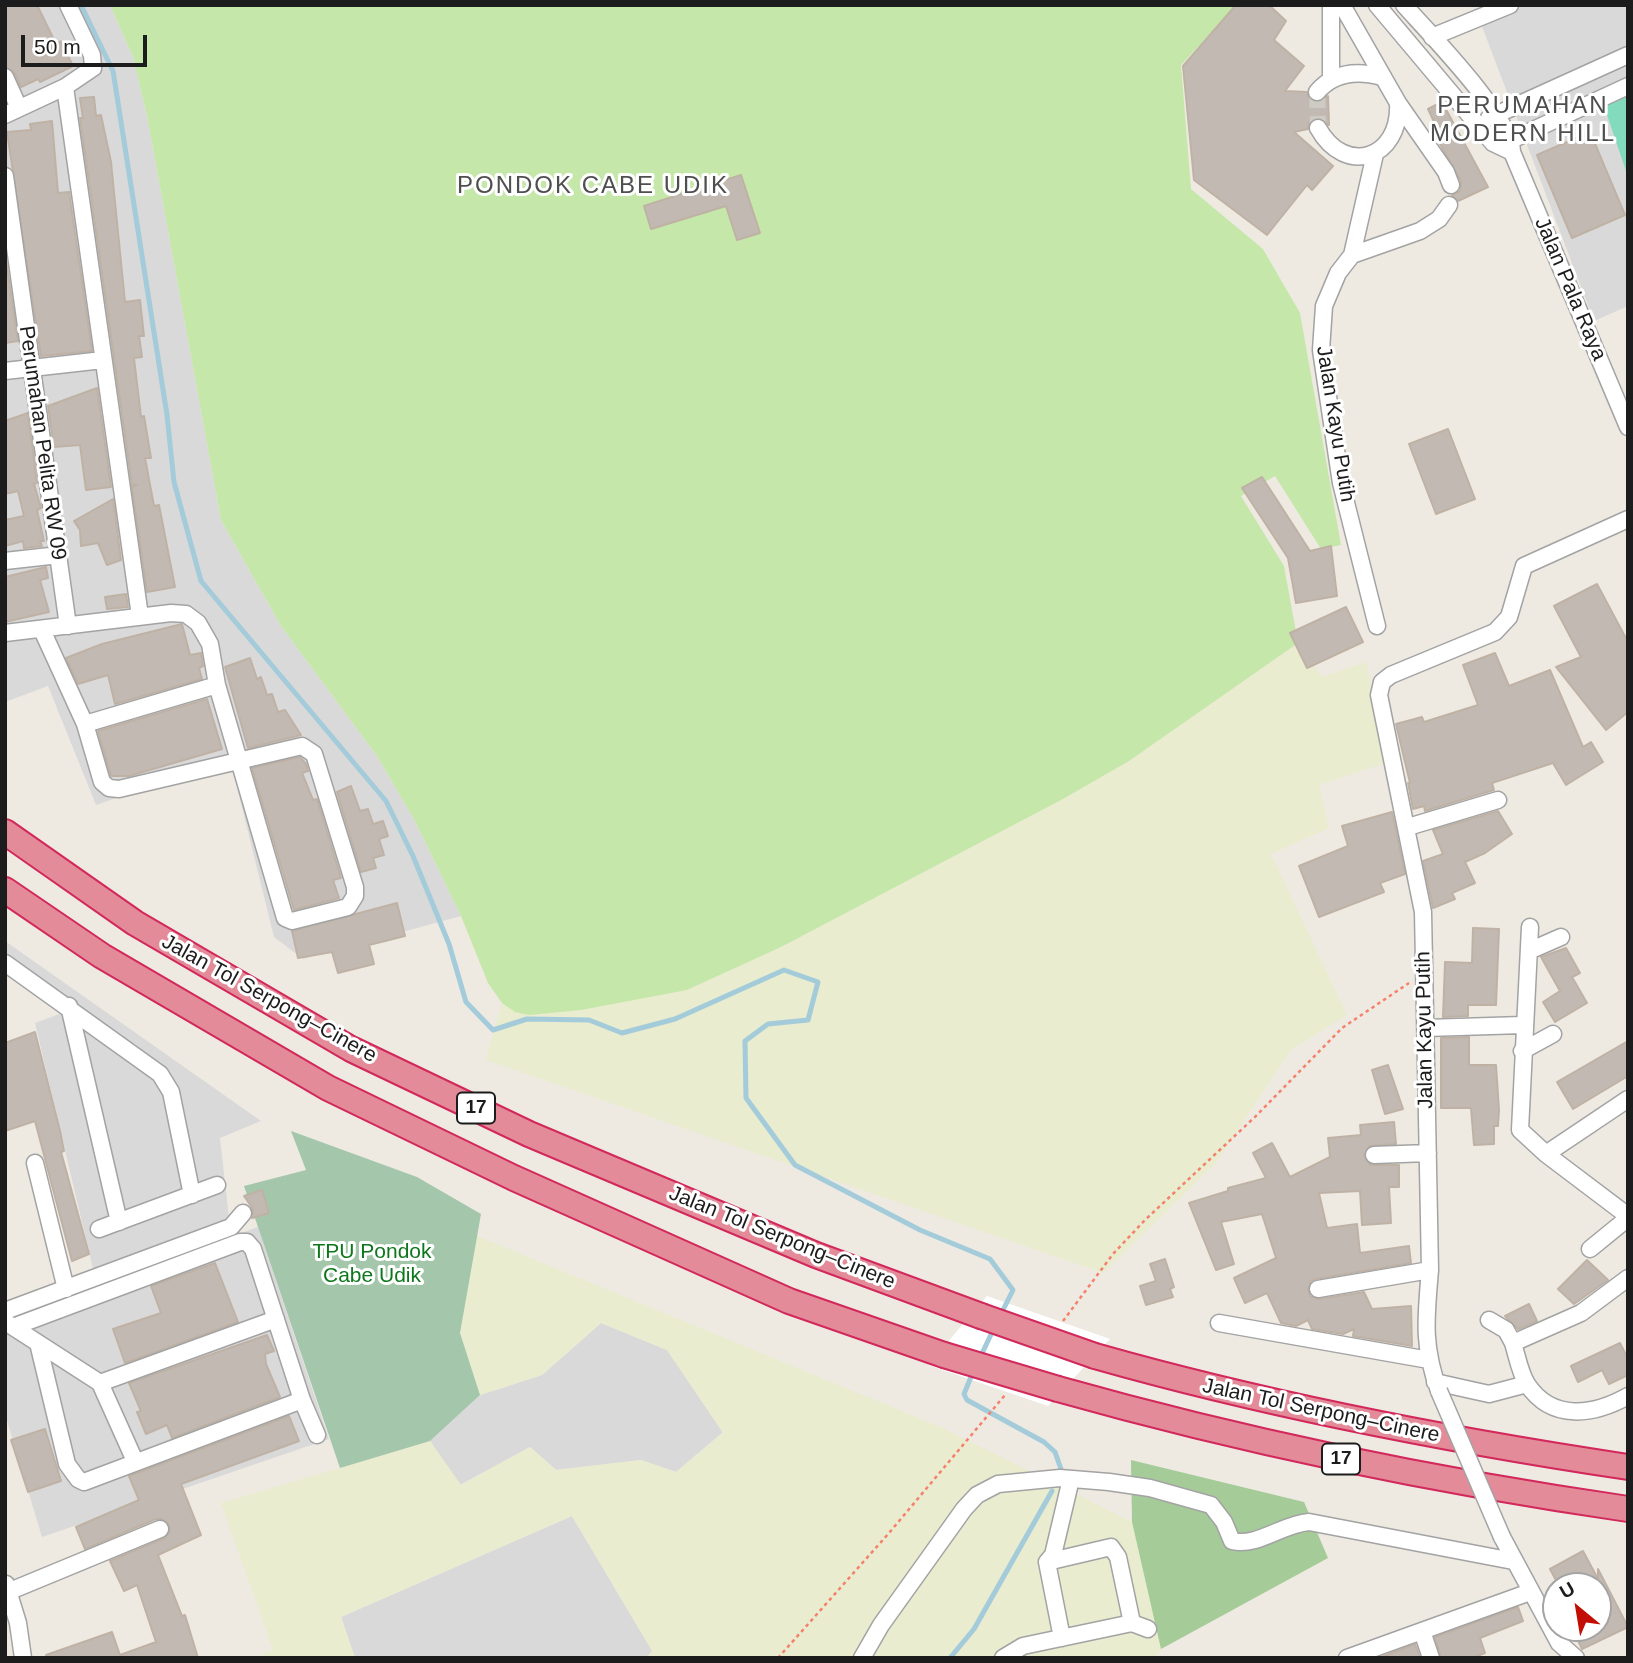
<!DOCTYPE html>
<meta charset="utf-8">
<style>
body{margin:0}
#map{position:relative;width:1633px;height:1663px;overflow:hidden;background:#eeeae2;font-family:Arial,sans-serif}
canvas{display:block}
.frame{position:absolute;inset:0;border:7px solid #1c1c1c;pointer-events:none}
.north{position:absolute;left:1542px;top:1572px;width:70px;height:70px;box-sizing:border-box;background:#fff;border:2px solid #a4a4a4;border-radius:50%;rotate:330deg;font-size:19px;font-weight:700;line-height:28px;text-align:center;color:#1c1c1c}
.north::after{content:'';display:block;margin:auto;width:24px;height:32px;background:#c30e05;clip-path:polygon(50% 0,100% 100%,50% 72%,0 100%)}
.scale{position:absolute;left:21px;top:35px;width:126px;height:32px;box-sizing:border-box;border:4px solid #1c1c1c;border-top:0;padding-left:9px;font-size:21px;line-height:24px;white-space:nowrap;color:#1c1c1c;-webkit-text-stroke:5px #fff;paint-order:stroke}
</style>
<div id="map">
<canvas width="1633" height="1663"></canvas>
<div class="frame"></div>
<div class="north">U</div>
<div class="scale">50 m</div>
</div>
<script>
const c = document.querySelector('canvas').getContext('2d');
c.lineJoin = 'round';
function fillPath(path, color) {
  c.fillStyle = color;
  c.fill(path, 'evenodd');
}
function trace(path, color, width, dash) {
  c.strokeStyle = color;
  c.lineWidth = width;
  c.lineCap = dash ? 'butt' : 'round';
  c.setLineDash(dash || []);
  c.stroke(path);
}
function drawText(font, color, halo, rows, align = 'center') {
  c.font = font + ' Arial,sans-serif';
  c.lineWidth = 6;
  c.setLineDash([]);
  c.textBaseline = 'middle';
  c.strokeStyle = halo;
  c.fillStyle = color;
  for (const [text, x, y, turn = 0] of rows) {
    c.save();
    c.translate(x, y);
    c.rotate((+turn || 0) * Math.PI / 180);
    c.textAlign = isNaN(turn) ? turn : align;
    if (halo) c.strokeText(text, 0, 0);
    c.fillText(text, 0, 0);
    c.restore();
  }
}
fillPath(new Path2D(`
 M5,5H110L133,57L147,116L221,520L281,626L377,756L414,819L461,916L303,959L274,937L230,759L96,805L48,686L5,702Z
 M1506,5H1628V306L1594,321L1478,16Z
 M5,941L261,1121L220,1138L229,1218L93,1269L35,1023L62,1013L5,973Z
 M258,1227L329,1439L42,1537L5,1414V1317Z
 M601,1323L667,1350L723,1432L676,1472L641,1460L556,1470L530,1447L460,1485L430,1441L480,1395L542,1375Z
 M572,1516L653,1652L646,1658H355L341,1617Z`), '#dad9d9');
fillPath(new Path2D(`
 M1298,643L1322,677L1366,662L1389,762L1319,785L1329,828L1271,854L1347,1015L1291,1050L1216,1163L1103,1273L486,1060L502,1003L515,1012L687,990L781,947L1063,799L1129,761Z
 M475,1235L943,1428L1132,1522L1161,1649L1156,1658H646L652,1651L572,1516L341,1617L355,1658H254L273,1650L221,1503L430,1441L461,1485L530,1447L556,1470L641,1460L676,1472L723,1433L667,1350L601,1323L542,1375L480,1395L460,1333Z`), '#e9ecce');
fillPath(new Path2D(`
 M110,5H1237L1181,65L1191,189L1263,249L1300,313L1341,545L1321,549L1275,476L1241,496L1284,566L1298,643L1129,761L1063,799L781,947L687,990L581,1010L529,1015L515,1012L502,1003L488,983L461,916L414,819L377,756L281,626L221,520L147,116L133,57Z`), '#c5e7a9');
fillPath(new Path2D(`
 M1131,1460L1304,1502L1328,1558L1161,1649L1132,1522Z`), '#a5cc98');
fillPath(new Path2D(`
 M291,1131L417,1177L481,1214L460,1333L480,1395L430,1441L340,1468L244,1186L306,1170Z`), '#a4c6ab');
fillPath(new Path2D(`
 M1628,95V177L1603,103Z`), '#82dbbd');
fillPath(new Path2D(`
 M987,1296L1110,1339L1048,1406L928,1365Z`), '#fff');
trace(new Path2D(`
 M81,5L113,71L167,415L174,482L201,581L386,801L413,856L449,944L466,1002L493,1030L527,1019L589,1020L622,1033L675,1019L784,970L818,982L808,1020L768,1024L745,1041L746,1098L795,1165L920,1230L990,1259L1013,1290L1000,1316
 M979,1360L994,1328
 M973,1372L964,1394L967,1400L1044,1442L1055,1452L1061,1469
 M950,1658L974,1629L1052,1491`), '#a3cbda', 5);
const building = new Path2D(`
 M5,5H37L56,44L61,41L73,66L40,82L38,79L21,87L14,72L5,67Z
 M1236,5H1269L1286,21L1274,40L1304,66L1285,91L1307,92L1309,99L1315,102L1328,96L1329,125L1316,118L1309,123L1308,129L1294,132L1333,166L1312,190L1307,185L1267,235L1194,180L1183,66Z
 M94,97L96,116L101,115L111,162L125,302L140,300L144,336H139L142,357L134,358L141,417L144,416L151,458H145L154,506L159,505L175,587L147,592L132,487L137,485H132L80,118H83L80,98Z
 M1442,102L1488,187L1458,201L1452,195L1460,191L1461,181L1430,126L1435,124L1428,109Z
 M52,121L58,193L69,192L92,351L41,356L7,132L31,130L30,124Z
 M1590,132L1625,215L1572,238L1537,155Z
 M741,175L760,233L737,240L726,206L651,229L644,206Z
 M5,254L18,341L5,343Z
 M97,388L111,487L86,490L80,445L54,447L48,406Z
 M28,413L37,483L34,484L41,508L37,510L44,541H40L42,546L24,548L23,541L5,546V520L24,516L18,491L5,494V421Z
 M1448,429L1475,499L1436,514L1409,444Z
 M1262,477L1310,551L1331,546L1337,596L1296,603L1288,558L1242,488Z
 M113,499L121,560L107,565L98,543L81,546L80,530L74,521Z
 M46,567L48,578L40,580L49,612L5,622V577Z
 M1597,584L1628,642V712L1606,730L1556,667L1581,657L1554,606Z
 M126,594L128,607L107,609L105,597Z
 M1346,607L1363,642L1307,668L1290,633Z
 M182,624L190,655L201,653L203,666L199,668L202,679L115,704L108,675L78,684L66,658L102,644Z
 M1495,653L1509,686L1550,670L1583,747L1591,742L1603,762L1566,785L1553,763L1492,783L1494,790L1425,811L1424,806L1413,809L1408,783H1410L1396,724L1422,717L1424,722L1478,705L1463,665Z
 M250,658L257,679L261,677L267,695L272,694L278,712L285,710L301,735L248,748L225,667Z
 M207,699L222,749L129,776H111L98,731Z
 M300,757L306,764L308,771L302,773L313,800L317,799L341,878L333,880L339,898L294,910L252,768Z
 M351,786L360,811L368,809L373,824L383,821L388,836L379,839L384,855L373,858L376,868L361,872L337,792Z
 M1498,811L1512,834L1485,853L1465,862L1475,883L1452,893L1455,899L1433,908L1423,861L1443,854L1433,830Z
 M1392,812L1405,874L1380,883L1384,892L1319,917L1299,866L1348,846L1342,826Z
 M397,903L405,936L369,945L374,964L338,973L332,952L298,958L292,931Z
 M1473,928L1499,929L1496,1005H1468V1016L1443,1017L1445,962L1472,963Z
 M1566,948L1580,973L1572,977L1587,1003L1555,1022L1543,1002L1560,991L1541,957Z
 M35,1032L60,1131L64,1151L61,1152L89,1254L72,1261L35,1121L5,1131V1043Z
 M1469,1037V1065H1496L1499,1110L1498,1126H1494V1144L1474,1145L1471,1108H1441V1038Z
 M1628,1041V1076L1573,1109L1557,1082Z
 M1388,1065L1403,1109L1385,1114L1372,1070Z
 M1394,1122L1396,1144L1369,1146L1364,1155L1370,1165H1399V1187H1389L1391,1223L1362,1225L1360,1191L1319,1193L1327,1228L1357,1224L1360,1253L1409,1246L1411,1263L1316,1279L1311,1281L1308,1290L1310,1296L1319,1299L1364,1292L1372,1309L1411,1306L1412,1346L1353,1336L1354,1329L1343,1334L1312,1329L1308,1320L1296,1326L1281,1323L1267,1293L1245,1303L1234,1278L1276,1258L1262,1214L1221,1222L1234,1264L1216,1270L1189,1203L1228,1191V1188L1266,1178L1253,1153L1272,1143L1290,1177L1330,1157L1328,1138L1361,1135L1360,1125Z
 M262,1190L269,1213L252,1218L253,1209L244,1196Z
 M1165,1259L1174,1287L1170,1289L1173,1297L1146,1305L1140,1286L1156,1281L1150,1264Z
 M1587,1260L1608,1280L1574,1304L1558,1289Z
 M215,1263L238,1322L125,1363L113,1329L161,1313L151,1286Z
 M1529,1304L1537,1321L1518,1329L1505,1316Z
 M267,1335L274,1351L265,1354L266,1364L280,1397L172,1438L167,1425L146,1434L137,1412L141,1411L129,1383Z
 M1620,1343L1628,1359V1375L1609,1384L1602,1370L1578,1382L1571,1366Z
 M289,1416L299,1441L181,1484L201,1535L158,1555L182,1616L185,1615L198,1658H47L46,1655L112,1632L120,1655L156,1642L137,1585L124,1591L110,1561L165,1538L170,1531L169,1524L162,1519H156L85,1549L76,1527L139,1500L129,1476Z
 M45,1429L61,1481L28,1492L11,1440Z
 M1583,1551L1598,1579V1569L1628,1627L1582,1649L1572,1628H1598V1586H1559L1550,1569Z
 M1518,1607L1523,1621L1480,1638L1485,1653L1472,1658H1441L1435,1637Z
 M1415,1644L1420,1658H1379Z`);
fillPath(building, '#c2bab2');
trace(building, '#bfb2a5', 2);
trace(new Path2D(`
 M1317,92L1318,128`), '#cecbc4', 16, [16, 8]);
const minor = new Path2D(`
 M1342,5L1398,103L1446,172L1451,185
 M1377,5L1493,143L1512,152
 M1404,5C1429,33 1513,119 1512,152L1628,427
 M1432,37L1510,5
 M5,77L19,108
 M1331,79V5
 M65,87L140,616
 M1317,92C1334,72 1357,70 1382,77
 M5,115L65,87L93,68L92,55L68,5
 M1489,118L1628,55
 M1318,128C1345,177 1401,159 1398,103
 M1503,144L1628,86
 M5,176L68,626
 M1352,255L1375,154
 M5,371L103,360
 M5,561L59,555
 M1377,626L1341,483L1321,350L1324,306L1338,273L1352,255L1420,231L1439,219L1449,205
 M5,633L171,613L186,614L198,623L210,644L217,685L285,918L292,921L348,907L355,896V887L314,754L302,746L119,789L109,788L102,782L85,724L42,630
 M85,724L217,685
 M1408,827L1498,800
 M1530,927L1520,1130L1546,1154L1628,1216
 M1529,951L1561,937
 M5,963L160,1074L171,1092L192,1195
 M69,1006L119,1222
 M1426,1028L1523,1025
 M1522,1051L1553,1034
 M1546,1154L1628,1099
 M1374,1155L1428,1153
 M35,1163L66,1289
 M99,1229L217,1185
 M1590,1249L1628,1218
 M1318,1289L1430,1270
 M5,1311L231,1227L243,1213
 M1489,1320L1506,1330L1513,1343L1581,1313L1628,1278
 M7,1323L100,1383L276,1319
 M1219,1323L1429,1360
 M13,1327L240,1242H247L253,1249L302,1400L317,1435
 M38,1343L67,1464L78,1479L84,1482L302,1400
 M1513,1343C1517,1356 1520,1373 1527,1384C1552,1422 1594,1415 1628,1396
 M1435,1382L1489,1394L1527,1384
 M100,1383L135,1461
 M1439,1391C1422,1345 1426,1317 1430,1270L1423,912L1379,695L1382,682L1391,675L1495,632L1509,617L1524,566L1628,519
 M1502,1537L1559,1643L1576,1658
 M1047,1562L1111,1547L1118,1557L1132,1623
 M6,1584L18,1623L23,1658
 M10,1591L160,1529
 M1422,1631L1431,1658
 M1062,1638L1047,1562L1053,1555L1071,1479
 M862,1658L881,1625L964,1509L977,1495L998,1484L1060,1478L1109,1482L1150,1488L1211,1505L1224,1522L1232,1541C1258,1547 1282,1524 1309,1522L1513,1561
 M1003,1658L1023,1646L1132,1623L1148,1629
 M1347,1658L1530,1592`);
const highway = new Path2D(`
 M5,832L135,923L351,1049L529,1134L816,1255L981,1316
 M5,890L102,956L328,1088L514,1178L789,1301L944,1355
 M1095,1356C1271,1406 1448,1440 1628,1467
 M1058,1389C1246,1442 1435,1481 1628,1509`);
trace(minor, '#a3a3a3', 19);
trace(highway, '#d2285b', 28);
trace(new Path2D(`
 M1063,1321L1113,1254L1145,1220L1256,1116L1342,1028L1409,983
 M778,1658L889,1533L1005,1395`), '#f6806b', 2.5, [3.5, 3.5]);
trace(minor, '#fff', 16);
trace(highway, '#e38b98', 24);
const minorBridge = new Path2D(`
 M1439,1391L1502,1537`);
const highwayBridge = new Path2D(`
 M981,1316L1095,1356
 M944,1355L1058,1389`);
trace(minorBridge, '#a3a3a3', 19, []);
trace(highwayBridge, '#d2285b', 28, []);
trace(minorBridge, '#fff', 16);
trace(highwayBridge, '#e38b98', 24);
for (const [x, y, w] of [
 [476,1108,38],
 [1341,1459,38]
]) {
  const box = new Path2D();
  box.roundRect(x - w / 2, y - 15.5, w, 31, 5);
  c.fillStyle = '#fff';
  c.fill(box);
  trace(box, '#1c1c1c', 2);
}
drawText('bold 19px', '#1c1c1c', null, [
 ["17",476,1108],
 ["17",1341,1459]
]);
drawText('21px', '#1c1c1c', '#fff', [
 ["Jalan Pala Raya",1570,289,67],
 ["Jalan Kayu Putih",1335,424,81],
 ["Perumahan Pelita RW 09",42,443,82],
 ["Jalan Tol Serpong–Cinere",269,999,29],
 ["Jalan Kayu Putih",1425,1030,-91],
 ["Jalan Tol Serpong–Cinere",782,1238,22],
 ["Jalan Tol Serpong–Cinere",1321,1411,12]
]);
drawText('21px', '#0e771c', '#fff', [
 ["TPU Pondok",372,1252],
 ["Cabe Udik",372,1276]
]);
c.letterSpacing = '2px';
drawText('24px', '#4f4f4f', '#fff', [
 ["PERUMAHAN",1523,106],
 ["MODERN HILL",1523,134],
 ["PONDOK CABE UDIK",593,186]
]);
c.letterSpacing = '0px';
</script>
